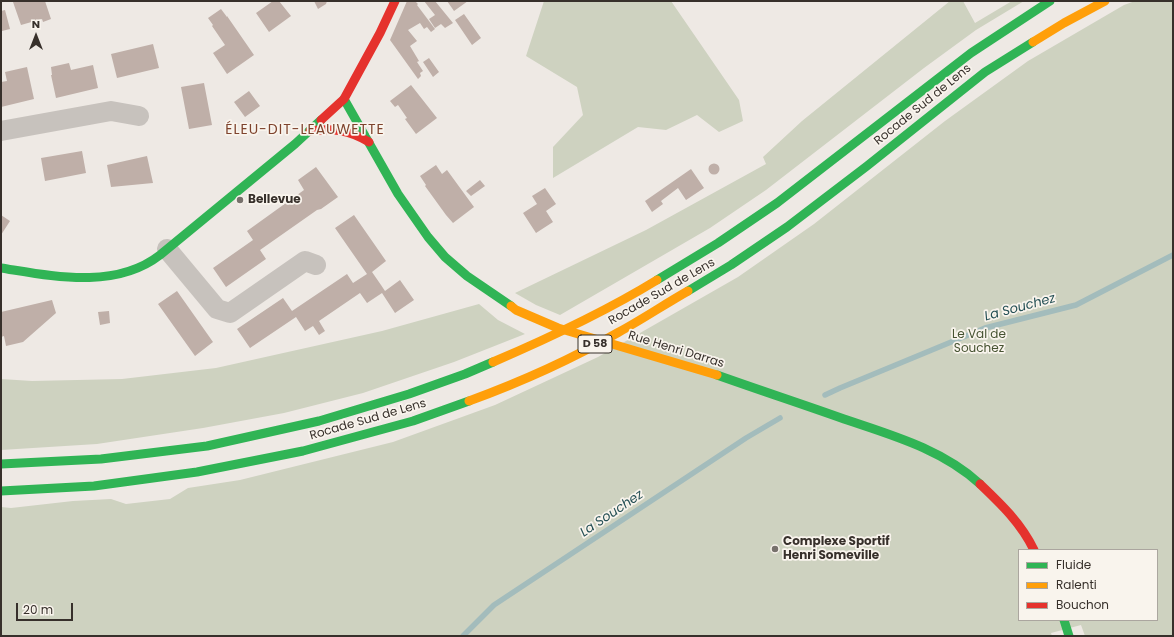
<!DOCTYPE html>
<meta charset="utf-8">
<style>
body{margin:0}
#map{position:relative;width:1174px;height:637px;overflow:hidden;background:#eee9e4;font-family:Poppins,sans-serif}
canvas{display:block}
.frame{position:absolute;inset:0;border:2px solid #37302b;pointer-events:none}
.legend{position:absolute;left:1018px;top:549px;width:140px;height:72px;box-sizing:border-box;background:#f9f4ed;border:1px solid #aba69f;margin:0;padding:5px 7px;list-style:none;font-size:12px;color:#37302b}
.legend li{display:flex;align-items:center;gap:8px;height:20px}
.legend b{width:20px;border:1px solid #aba69f}
.north{position:absolute;left:16px;top:16px;width:40px;height:40px;-webkit-text-stroke:3px #f9f4ed;paint-order:stroke;rotate:0deg;font-size:11px;font-weight:700;line-height:16px;text-align:center;color:#37302b}
.north::after{content:'';display:block;margin:auto;width:14px;height:18px;background:#37302b;clip-path:polygon(50% 0,100% 100%,50% 72%,0 100%)}
.scale{position:absolute;left:16px;top:603px;width:57px;height:18px;box-sizing:border-box;border:2px solid #37302b;border-top:0;padding-left:5px;font-size:12px;line-height:14px;white-space:nowrap;color:#37302b;-webkit-text-stroke:3px #f9f4ed;paint-order:stroke}
</style>
<div id="map">
<canvas width="1174" height="637"></canvas>
<div class="frame"></div>
<ul class="legend">
<li><b style="height:5px;background:#30b455"></b>Fluide</li>
<li><b style="height:5px;background:#ff9f0a"></b>Ralenti</li>
<li><b style="height:5px;background:#e5322d"></b>Bouchon</li>
</ul>
<div class="north">N</div>
<div class="scale">20 m</div>
</div>
<script>
const c = document.querySelector('canvas').getContext('2d');
c.lineJoin = 'round';
function fillPath(path, color) {
  c.fillStyle = color;
  c.fill(path, 'evenodd');
}
function trace(path, color, width, dash) {
  c.strokeStyle = color;
  c.lineWidth = width;
  c.lineCap = dash ? 'butt' : 'round';
  c.setLineDash(dash || []);
  c.stroke(path);
}
function drawText(font, color, halo, rows, align = 'center') {
  c.font = font + ' Poppins,sans-serif';
  c.lineWidth = 3.5;
  c.setLineDash([]);
  c.textBaseline = 'middle';
  c.strokeStyle = halo;
  c.fillStyle = color;
  for (const [text, x, y, turn = 0] of rows) {
    c.save();
    c.translate(x, y);
    c.rotate((+turn || 0) * Math.PI / 180);
    c.textAlign = isNaN(turn) ? turn : align;
    if (halo) c.strokeText(text, 0, 0);
    c.fillText(text, 0, 0);
    c.restore();
  }
}
fillPath(new Path2D(`
 M544,1H671L739,100L743,121L719,132L697,115L666,130L638,127L553,178V147L583,115L577,87L526,56Z
 M950,1H963L975,23L1012,1H1024L976,30L924,68L766,190L710,228L560,315L536,305L515,293L646,230L766,164L763,157L802,121Z
 M1135,1H1173V636H1085L1081,625L1051,633L1052,636H1V507L11,508L73,501L111,499L126,504L170,499L188,488L240,480L393,442L495,405L598,357L738,277L814,224L945,121L1028,61L1124,5ZM1019,550H1157V620H1019Z
 M479,304L498,320L525,334L454,362L363,393L284,413L203,428L97,444L1,450V379L32,381L122,379L216,368L382,331Z`), '#ced2c0');
trace(new Path2D(`
 M825,395L840,388L985,328L1076,305L1173,255
 M463,636L494,605L746,438L780,418`), '#a3bcbc', 5.5);
fillPath(new Path2D(`
 M17,1H45L51,19L43,22L42,19L21,25L13,2Z
 M273,1H279L291,16L269,32L256,13Z
 M314,1H327L326,4L318,9Z
 M407,1H415L418,4L417,5L435,29L431,32L427,27L424,29L420,23L408,30L417,41L410,46L419,61L417,62L423,71L420,73L421,76L418,79L390,40Z
 M424,1H435L453,23L445,28L441,24L435,28L429,19L435,15Z
 M447,1H468L454,11Z
 M221,9L227,17V16L254,55L227,74L213,53L225,45L212,26L213,25L208,18Z
 M5,10L10,29L2,31L1,29V11Z
 M464,14L481,38L472,45L455,20Z
 M153,44L159,68L117,78L111,54Z
 M429,58L439,72L433,77L423,62Z
 M69,63L71,70L93,65L98,88L56,98L51,75H52L51,67Z
 M27,67L34,99L1,107V82L7,81L5,72Z
 M204,83L212,125L189,129L181,87Z
 M411,85L437,118L416,134L405,119L407,118L398,105L395,107L390,101Z
 M249,91L260,106L245,117L234,102Z
 M82,151L86,173L45,181L41,158Z
 M147,156L153,183L111,187L107,165Z
 M708.5 169a5.5 5.5 0 1 1 11 0a5.5 5.5 0 1 1-11 0Z
 M436,165L442,174L447,170L474,207L453,223L446,215L425,186L426,185L420,176Z
 M316,167L338,197L321,209L317,210L260,250L266,259L226,287L213,268L253,240L247,231L304,190L298,180Z
 M691,169L704,188L686,200L678,188L661,201L663,204L652,212L645,201Z
 M480,180L485,186L471,196L466,191Z
 M545,188L556,204L546,211L553,222L536,233L523,213L537,204L532,196Z
 M1,215L10,221L1,235Z
 M354,215L386,261L372,272L381,285L385,291L400,280L414,300L395,313L382,293L367,303L360,293L319,321L325,331L319,335L313,326L305,331L296,317L250,348L237,329L283,298L292,311L347,274L353,283L367,274L335,228Z
 M177,291L213,342L195,356L158,304Z
 M52,300L56,313L23,342L6,346L4,336L1,337V312Z
 M109,311L110,323L100,325L98,312Z`), '#bfafa8');
trace(new Path2D(`
 M1,131L111,111L139,116
 M167,249L217,309L230,313L305,261L316,265`), '#c7c2bd', 20);
trace(new Path2D(`
 M344,99L398,194L428,237L445,257L467,276L511,306
 M1,268C52,276 115,290 160,255L295,144L321,120
 M657,280L718,243L777,203L971,53L1050,1
 M688,291L731,265L787,227L867,166L985,72L1033,42
 M717,375C759,390 802,404 844,419C891,435 942,449 980,484
 M1,464L101,459L207,446L319,421L409,394L465,374L493,362
 M1,491L94,486L197,472L303,451L413,421L469,401
 M1064,620L1069,636`), '#30b455', 9);
trace(new Path2D(`
 M1033,42L1064,23L1105,1
 M511,306L516,310L558,328L717,375
 M493,362C549,338 605,312 657,280
 M469,401C521,382 572,359 619,332C643,319 665,304 688,291`), '#ff9f0a', 9);
trace(new Path2D(`
 M321,120L344,99L380,33L395,1
 M310,131C333,128 349,130 369,142
 M980,484C1001,504 1021,523 1034,550`), '#e5322d', 9);
for (const [x, y, r, color] of [
 [240,200,4,"#77716c"],
 [775,549,4,"#77716c"]
]) {
  const dot = new Path2D();
  dot.arc(x, y, r, 0, 2 * Math.PI);
  c.fillStyle = color;
  c.fill(dot);
  trace(dot, '#f9f4ed', 1.5);
}
for (const [x, y, w] of [
 [595,344,34]
]) {
  const box = new Path2D();
  box.roundRect(x - w / 2, y - 9, w, 18, 3);
  c.fillStyle = '#f9f4ed';
  c.fill(box);
  trace(box, '#37302b', 1);
}
drawText('bold 11px', '#37302b', null, [
 ["D 58",595,344]
]);
drawText('12px', '#37302b', '#f9f4ed', [
 ["Rocade Sud de Lens",923,105,-39],
 ["Rocade Sud de Lens",662,292,-30],
 ["Rue Henri Darras",676,350,17],
 ["Rocade Sud de Lens",368,420,-16]
]);
drawText('bold 12px', '#37302b', '#f9f4ed', [
 ["Bellevue",248,200],
 ["Complexe Sportif",783,542],
 ["Henri Someville",783,556]
], 'left');
drawText('12px', '#465332', '#f9f4ed', [
 ["Le Val de",979,335],
 ["Souchez",979,349]
]);
drawText('italic 13px', '#255055', '#f9f4ed', [
 ["La Souchez",1020,308,-15],
 ["La Souchez",612,514,-34]
]);
c.letterSpacing = '1px';
drawText('14px', '#7e432d', '#f9f4ed', [
 ["ÉLEU-DIT-LEAUWETTE",305,130]
]);
c.letterSpacing = '0px';
</script>
